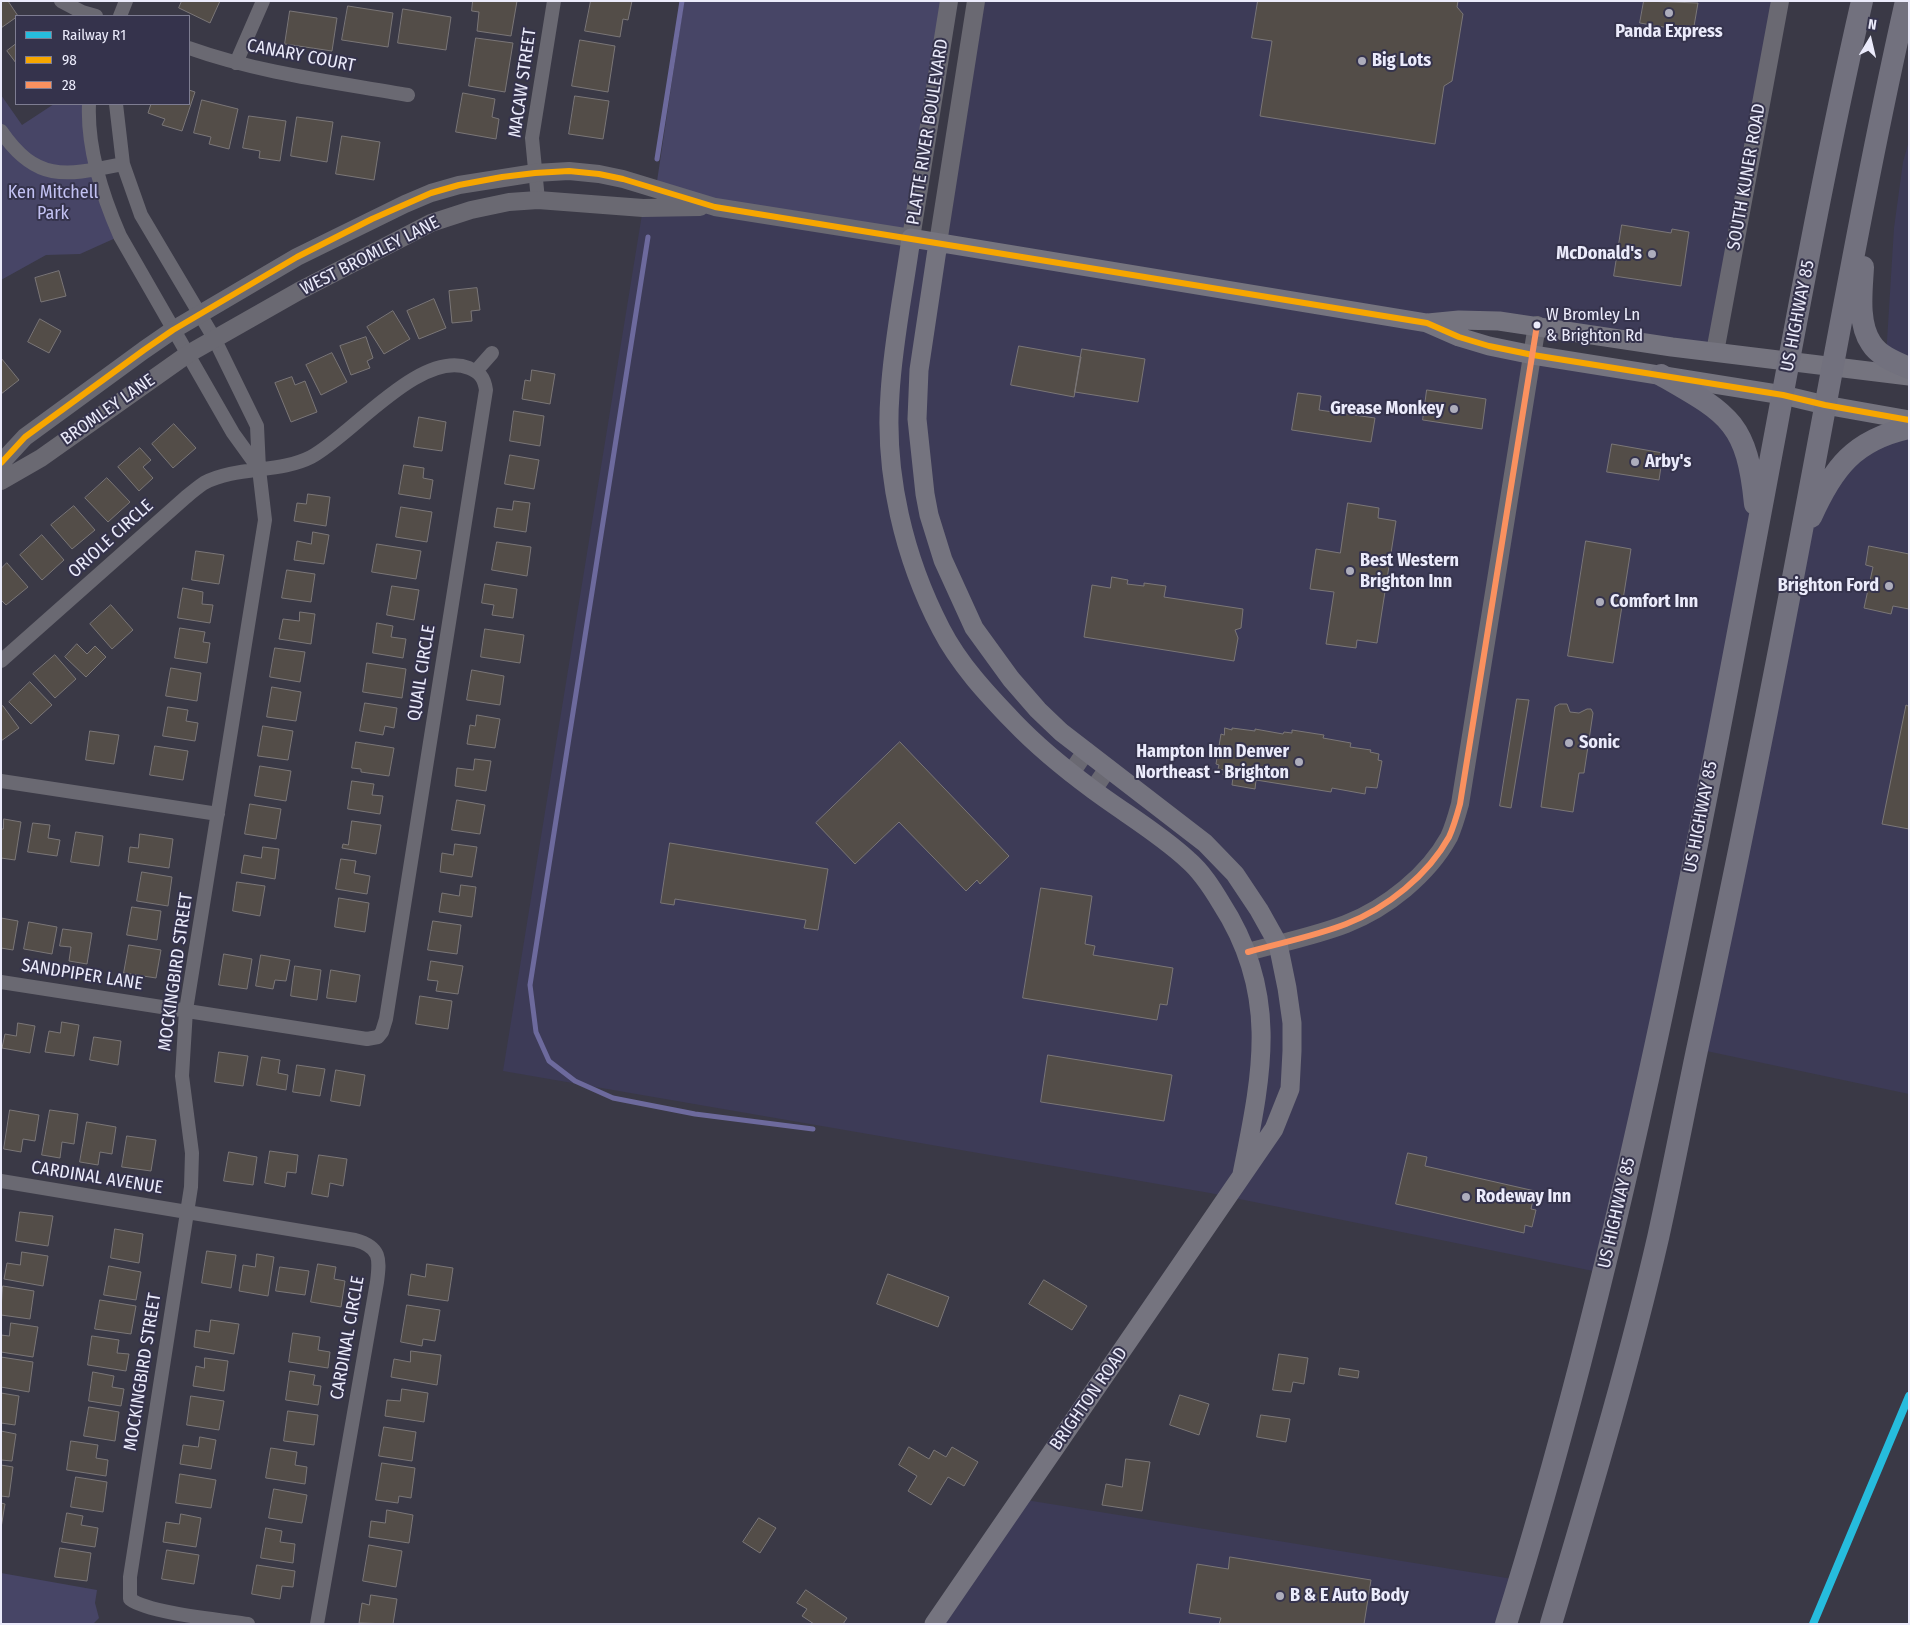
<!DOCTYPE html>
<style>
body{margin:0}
#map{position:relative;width:1910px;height:1625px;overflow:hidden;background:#3a3946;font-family:"Fira Sans Condensed",sans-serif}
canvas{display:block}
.frame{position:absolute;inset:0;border:2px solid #ebebfb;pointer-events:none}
.legend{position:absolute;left:15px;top:15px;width:175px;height:90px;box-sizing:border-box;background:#35334c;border:1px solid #7e7d92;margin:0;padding:6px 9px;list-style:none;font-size:15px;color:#ebebfb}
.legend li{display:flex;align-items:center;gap:10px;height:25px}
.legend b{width:25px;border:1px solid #7e7d92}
.north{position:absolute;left:1845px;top:15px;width:50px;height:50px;-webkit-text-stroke:4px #35334c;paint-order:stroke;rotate:9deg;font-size:14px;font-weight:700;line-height:20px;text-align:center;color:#ebebfb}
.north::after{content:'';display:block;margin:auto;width:18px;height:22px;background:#ebebfb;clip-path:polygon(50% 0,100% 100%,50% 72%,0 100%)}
</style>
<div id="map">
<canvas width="1910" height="1625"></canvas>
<div class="frame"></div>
<ul class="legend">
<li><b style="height:6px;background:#26bcdd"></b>Railway R1</li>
<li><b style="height:6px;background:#f7a600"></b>98</li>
<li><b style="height:6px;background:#fa915f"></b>28</li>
</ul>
<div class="north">N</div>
</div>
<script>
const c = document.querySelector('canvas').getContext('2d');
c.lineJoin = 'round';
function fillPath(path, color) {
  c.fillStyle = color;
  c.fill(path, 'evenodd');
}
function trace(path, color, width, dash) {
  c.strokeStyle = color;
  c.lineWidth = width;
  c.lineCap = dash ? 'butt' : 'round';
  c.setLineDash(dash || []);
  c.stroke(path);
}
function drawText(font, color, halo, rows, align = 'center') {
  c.font = font + ' "Fira Sans Condensed",sans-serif';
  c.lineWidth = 4;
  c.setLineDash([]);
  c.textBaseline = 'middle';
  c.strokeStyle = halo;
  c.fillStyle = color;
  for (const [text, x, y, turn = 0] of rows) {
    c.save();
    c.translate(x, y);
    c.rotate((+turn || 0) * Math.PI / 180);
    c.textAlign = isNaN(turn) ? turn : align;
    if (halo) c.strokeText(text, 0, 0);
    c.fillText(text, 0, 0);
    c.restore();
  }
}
fillPath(new Path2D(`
 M976,1H1780L1715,352L1428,323L1661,375L1727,418L1758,529L1603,1273L1210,1193L503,1071L643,208L715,207L938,242Z
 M1909,141V368L1886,357L1894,228L1903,162Z
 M1909,428V1094L1697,1049L1798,551L1835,475Z
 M1020,1499L1519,1580L1506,1624H934Z`), '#3d3b57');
fillPath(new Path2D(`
 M684,1H949L911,238L656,188Z
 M1,95L22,125L54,104H89L91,134L120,236L80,254L46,255L1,280Z
 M1,1573L97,1590L95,1603L99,1618L93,1624H1Z`), '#474566');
trace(new Path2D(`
 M657,159L682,1
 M648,237L530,985L536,1032L549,1061L575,1081L613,1098L695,1114L813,1129`), '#6d6a9d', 5);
const building = new Path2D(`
 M1,1H8L18,16L1,28Z
 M182,1H220L210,23L179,8Z
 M473,1H517L511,36L477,31L479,12L472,11Z
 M591,1H632L628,20L623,19L620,37L585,31Z
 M1258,1H1458L1457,7L1463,14L1452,81L1444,86L1435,144L1260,116L1272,41L1252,38Z
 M1644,1L1698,3L1693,32L1640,23Z
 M348,6L393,13L388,47L342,40Z
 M403,9L451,17L446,50L398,43Z
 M290,11L337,18L332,51L285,44Z
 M476,38L513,43L505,92L469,86Z
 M580,40L615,46L608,92L572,86Z
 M16,44V63L7,51Z
 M189,90L195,92L182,131L162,125L165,119L148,113L151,104H189Z
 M463,93L495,99L492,117L499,119L496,139L456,132Z
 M575,96L609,101L603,139L569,134Z
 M202,100L238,109L229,149L209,144L211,137L194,133Z
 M249,116L286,121L280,161L259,158L260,151L243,148Z
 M297,117L333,122L327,162L291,156Z
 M342,136L380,142L374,180L336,174Z
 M1622,225L1671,233L1672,229L1689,232L1681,286L1614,276Z
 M59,271L66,296L41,302L35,278Z
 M477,288L480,310L471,311L472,321L452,323L449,291Z
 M434,299L446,328L419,339L407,311Z
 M393,311L410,339L384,354L367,327Z
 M40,319L61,331L49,353L28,342Z
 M366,337L373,358L367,361L370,368L351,375L340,346Z
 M1019,346L1081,357L1074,397L1011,385Z
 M1082,349L1145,359L1138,402L1075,392Z
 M332,353L347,382L321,395L306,365Z
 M1,358L19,380L1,394Z
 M532,370L555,374L550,404L522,399L525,380L530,381Z
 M292,377L295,385L305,381L317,412L291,422L275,383Z
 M1427,390L1486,399L1482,429L1423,420Z
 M1298,393L1321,396L1319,410L1375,418L1371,442L1292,430Z
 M514,411L544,416L540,446L510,441Z
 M419,417L446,422L442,451L414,447Z
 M174,424L196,448L173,468L152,444Z
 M1612,444L1663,453L1659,480L1607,472Z
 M140,448L151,460L143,467L153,478L139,491L118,467Z
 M510,455L539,460L534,489L505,484Z
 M404,465L424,468L423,478L433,480L430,499L399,494Z
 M107,478L130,502L108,522L85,498Z
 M308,494L330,497L326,526L294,521L297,503L306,504Z
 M514,501L530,503L526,532L494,527L497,508L512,510Z
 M1348,503L1379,508L1378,518L1396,521L1377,643L1357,640L1356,648L1326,644L1334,592L1310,589L1316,549L1340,553Z
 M74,506L95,530L72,549L51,525Z
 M401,507L432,512L427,542L396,537Z
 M313,532L329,535L324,564L294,560L297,541L311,544Z
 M42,535L64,560L42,580L20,555Z
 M1586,541L1631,549L1613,663L1568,656Z
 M497,542L531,547L527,576L492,570Z
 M377,544L421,551L416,579L372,572Z
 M1869,546L1909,554V609L1893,606L1891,614L1864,608L1873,567L1866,565Z
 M196,551L224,555L219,584L192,580Z
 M7,563L28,587L6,605L1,600V569Z
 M287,570L315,574L311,602L282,598Z
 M1112,577L1128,580L1127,584L1144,586V583L1166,586L1164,597L1243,609L1241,628L1235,630L1238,638L1234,661L1084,637L1092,585L1110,588Z
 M485,584L517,589L513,618L492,615L494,605L482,603Z
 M392,586L419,590L414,620L387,615Z
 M183,588L203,592L202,604L213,605L210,623L178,618Z
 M111,605L133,630L112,649L90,624Z
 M300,612L315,614L311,644L279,639L283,619L299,621Z
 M377,623L393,626L391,637L406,639L403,658L373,653Z
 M180,628L205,632L203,642L210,643L207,663L175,658Z
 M485,629L524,635L520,663L481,657Z
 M77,644L87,654L95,646L106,657L86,677L65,657Z
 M275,648L305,652L300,682L270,677Z
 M55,655L76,679L55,698L33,674Z
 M367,663L406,669L402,698L363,692Z
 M171,668L201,673L197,701L166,696Z
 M472,670L504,676L500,705L467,700Z
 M30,682L52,705L31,724L9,702Z
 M272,687L301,692L296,721L267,717Z
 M1517,699L1529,700L1511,808L1500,806Z
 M365,703L397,708L394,728L385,726L383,735L360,731Z
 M1560,704H1567L1570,712L1579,713L1587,709H1591L1593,713L1584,773H1579L1573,812L1541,807L1555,707Z
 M1909,704V829L1882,824L1906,705L1908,706Z
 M3,706L19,728L1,741V707Z
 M168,707L188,710L186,721L198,723L195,741L163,736Z
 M477,715L500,719L495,748L467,744L470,725L475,726Z
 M263,726L293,731L288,760L258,756Z
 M1225,728L1232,730V728L1255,731V729L1283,734L1284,732L1292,733V730L1324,735L1323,738L1351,743L1350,747L1371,750L1370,752L1379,754L1378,760L1382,761L1377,788L1366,787L1365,794L1332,788L1331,792L1256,780L1255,789L1232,785L1233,777L1223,775L1224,770L1218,769L1219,765L1216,764L1221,734L1224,735Z
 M90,731L119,735L114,764L86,760Z
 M356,742L394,748L389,776L361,772V769L352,768Z
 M900,742L1009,856L980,884L977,880L966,891L899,822L855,864L816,823Z
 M155,746L188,751L183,780L150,775Z
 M475,759L491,761L486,791L455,786L457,768L473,770Z
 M260,766L291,771L286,801L255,796Z
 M352,781L374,784L372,795L383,796L380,814L348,809Z
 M457,800L485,805L480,834L452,830Z
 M250,804L281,809L276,839L245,834Z
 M4,819L21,822L15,860L1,858V829H3Z
 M352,821L381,825L376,854L342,848L343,844L348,845Z
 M33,823L50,825L48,838L60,840L57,856L28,852Z
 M76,832L103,836L99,866L71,862Z
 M140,834L173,839L169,868L128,862L130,847L138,848Z
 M670,843L828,869L818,930L804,928L806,920L675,899L674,905L661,903Z
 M455,844L477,847L472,877L440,872L442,853L453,855Z
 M263,847L279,849L275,879L241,873L244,855L261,858Z
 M341,859L356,861L354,873L370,876L367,894L336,889Z
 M142,872L172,877L168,906L137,901Z
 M237,882L265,886L260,916L233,911Z
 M461,885L476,887L472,917L439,912L442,893L459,896Z
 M1041,888L1092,896L1085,944L1095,946L1093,955L1173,968L1167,1005L1160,1004L1157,1020L1023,998Z
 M339,898L369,903L365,932L335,927Z
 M132,907L161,911L157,940L127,935Z
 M1,918L18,921L13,950L1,948Z
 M433,921L461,925L457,954L428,950Z
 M29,922L57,927L52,954L24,949Z
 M63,929L92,933L87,964L69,961L71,947L60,946Z
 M129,945L161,950L156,978L124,973Z
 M224,954L252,959L247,989L219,985Z
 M261,955L290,960L286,981L275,980L273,989L256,986Z
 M431,961L463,966L458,994L436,991L438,981L428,980Z
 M295,966L321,970L317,1000L291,996Z
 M331,970L360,975L356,1002L327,998Z
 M420,996L452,1001L448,1029L416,1024Z
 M62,1022L79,1025L74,1056L45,1052L49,1031L60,1033Z
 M18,1023L35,1026L30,1053L2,1048L5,1034L16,1036Z
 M94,1037L121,1041L118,1065L90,1060Z
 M219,1052L248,1056L243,1086L215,1082Z
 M1048,1055L1172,1075L1164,1121L1041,1102Z
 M262,1057L280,1060L278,1073L288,1075L286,1090L257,1085Z
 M297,1065L325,1069L320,1096L293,1092Z
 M336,1070L365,1075L360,1106L331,1101Z
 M10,1110L39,1115L35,1141L23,1139L21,1152L4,1149Z
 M50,1110L78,1114L74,1144L62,1142L60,1158L42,1155Z
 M87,1122L116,1127L112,1154L100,1152L98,1165L80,1162Z
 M127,1136L156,1140L151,1171L122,1167Z
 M270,1151L298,1155L296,1173L287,1172L285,1187L265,1183Z
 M229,1152L257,1157L253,1185L224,1181Z
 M1408,1153L1427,1157L1425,1166L1535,1191L1531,1209L1536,1210L1532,1227L1525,1225L1524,1233L1396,1204Z
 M319,1155L347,1159L343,1186L330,1183L328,1197L312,1194Z
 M20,1212L53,1216L48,1246L16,1241Z
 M115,1229L143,1234L139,1263L111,1258Z
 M207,1251L236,1255L231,1288L202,1283Z
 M22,1252L48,1256L43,1286L4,1279L7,1263L20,1265Z
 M257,1254L274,1257L268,1296L239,1291L243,1265L255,1267Z
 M318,1264L336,1267L334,1279L345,1281L341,1307L311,1302Z
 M427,1264L453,1268L448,1301L408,1295L411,1274L425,1277Z
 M109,1266L141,1272L136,1300L104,1295Z
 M280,1267L309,1271L305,1295L276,1291Z
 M888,1274L949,1297L938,1327L877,1304Z
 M1044,1280L1087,1306L1072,1330L1029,1304Z
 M3,1286L34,1291L30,1319L1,1315Z
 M100,1300L136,1306L131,1334L95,1329Z
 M407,1305L440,1310L435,1341L423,1339L422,1346L401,1342Z
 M211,1320L239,1324L234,1354L194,1347L196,1330L209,1332Z
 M11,1323L38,1327L33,1357L1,1352V1335L9,1336Z
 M293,1333L320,1337L318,1350L330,1352L328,1368L289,1362Z
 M92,1336L119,1340L117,1353L129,1354L126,1371L88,1365Z
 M411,1351L441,1355L437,1385L391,1377L394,1359L410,1362Z
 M1279,1354L1308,1358L1304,1384L1293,1382L1291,1392L1273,1390Z
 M1,1357L33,1362L29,1392L1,1387Z
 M205,1358L228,1361L224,1391L193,1386L196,1366L204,1368Z
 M1340,1368L1359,1371L1358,1378L1339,1375Z
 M290,1371L315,1375L313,1385L321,1386L318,1405L286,1400Z
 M93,1372L114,1376L112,1387L124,1389L121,1406L89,1401Z
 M402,1389L428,1393L424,1422L385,1416L387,1400L400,1401Z
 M1,1393L19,1396L15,1425L1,1423Z
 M1180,1395L1209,1404L1199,1435L1170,1425Z
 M191,1396L224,1401L219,1430L187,1425Z
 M89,1407L119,1412L115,1441L84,1436Z
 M288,1411L318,1415L314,1445L284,1441Z
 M1261,1415L1290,1419L1286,1442L1257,1437Z
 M384,1427L416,1432L412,1461L379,1456Z
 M1,1431L16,1434L12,1461L1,1460Z
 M200,1437L216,1440L211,1469L180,1464L183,1445L198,1447Z
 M71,1441L98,1445L96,1458L108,1460L106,1476L67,1470Z
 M909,1447L929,1459L934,1450L946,1457L952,1447L978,1462L964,1486L948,1477L931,1505L908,1491L917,1476L899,1465Z
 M271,1448L297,1452L295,1465L307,1467L305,1484L266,1478Z
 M1126,1459L1150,1462L1142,1511L1102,1505L1106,1484L1122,1487Z
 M382,1463L415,1468L411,1498L399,1496L398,1503L376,1500Z
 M1,1465L13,1467L9,1497L1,1496Z
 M180,1474L216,1480L211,1508L176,1503Z
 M76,1477L107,1482L103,1512L71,1507Z
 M274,1489L307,1495L302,1523L269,1518Z
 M1,1503L5,1504L1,1528Z
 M387,1510L413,1515L409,1543L369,1537L371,1521L385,1523Z
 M67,1513L83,1516L81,1525L98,1528L95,1547L62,1542Z
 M181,1514L201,1518L196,1547L163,1542L166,1522L179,1524Z
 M759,1518L776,1528L760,1553L743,1542Z
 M266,1528L282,1531L280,1542L295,1544L293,1563L261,1558Z
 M369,1545L402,1551L396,1587L363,1581Z
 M60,1548L91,1553L87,1581L55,1577Z
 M167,1550L199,1555L194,1584L162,1579Z
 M1230,1557L1371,1580L1364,1624H1219L1221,1618L1189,1613L1197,1564L1228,1569Z
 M257,1565L295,1571L293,1587L282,1586L280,1599L252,1594Z
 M806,1590L847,1618L843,1624H814L802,1616L807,1609L797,1603Z
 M371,1595L397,1599L393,1624L359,1623L362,1603L369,1605Z`);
fillPath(building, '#534d48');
trace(building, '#7a7677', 1);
trace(new Path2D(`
 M61,1L82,12L96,16
 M120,16L126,1
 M189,48C259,73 334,82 408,95
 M236,63L263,1
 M89,104C87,149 102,195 120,236L233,433L259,469
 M116,104L123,164L141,215L214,338L257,426L259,469L265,520L186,1010L182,1076L192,1153L191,1187L130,1577V1599C148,1613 222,1620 248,1624
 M1,131C37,184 68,175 123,164
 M538,200L532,138L554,1
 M476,371L492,353
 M1,661L186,497C192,492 198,487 204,483C236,466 280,473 311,457C351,436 420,349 469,368C480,373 484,377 486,390L386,1019L382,1032L378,1037L367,1039L1,982
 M1,781L218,814
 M1,1181L355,1240C381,1247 380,1259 377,1282L317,1624`), '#6a6972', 14);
trace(new Path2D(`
 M938,243L976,1
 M1715,352L1780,1
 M1,463L25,437L144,350L173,330L297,257L405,204L431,193L459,185L535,173L569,171L599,174L623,179L715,207L911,238L949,1
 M1,481L41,458L188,354L299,291L431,223L471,210L509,202L538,200L643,208L700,207
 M1071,773L1086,751
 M1093,790L1108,768
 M1248,952C1280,943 1315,936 1346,924C1387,908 1428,875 1449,837C1454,826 1457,815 1460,804L1537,325`), '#6a6972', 18);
trace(new Path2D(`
 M1428,323L1459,320L1499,321L1672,347L1909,376
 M1242,1174C1262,1074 1280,994 1221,903C1212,888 1202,872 1188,860C1159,833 1124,813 1092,789C1065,769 1038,747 1014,722C987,694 959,664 941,629C904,558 884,474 890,394C893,341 904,290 911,238L1427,323L1459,337L1489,346L1533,355L1783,395L1825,405L1909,420
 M934,1624L1274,1129L1290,1089L1292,1051V1023L1287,988L1278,944L1259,910L1235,874L1205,843L1061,732L1038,710L1011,679L974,628L943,560L929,515L925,494L917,419L919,370L938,243`), '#75747f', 19);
trace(new Path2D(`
 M1863,267C1862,289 1857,322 1871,343C1879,356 1895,362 1909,368
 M1661,375C1729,414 1747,422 1755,504
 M1811,517C1833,468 1854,440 1909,428
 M1506,1624C1618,1265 1689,895 1758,526C1791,351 1822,175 1862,1
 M1551,1624C1589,1496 1628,1368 1658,1238C1672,1175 1684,1112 1697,1050C1736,870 1772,690 1806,509C1838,340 1868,169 1906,1`), '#72717e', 22);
trace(new Path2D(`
 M1,463L25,437L144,350L173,330L297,257L372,219L431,193L459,185L502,177L535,173L569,171L599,174L623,179L715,207L1427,323L1459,337L1489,346L1533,355L1783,395L1825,405L1909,420`), '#f7a600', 6);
trace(new Path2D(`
 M1248,952C1280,943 1315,936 1346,924C1387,908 1428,875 1449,837C1454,826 1457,815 1460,804L1537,325`), '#fa915f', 6);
trace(new Path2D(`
 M1813,1624L1909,1396`), '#26bcdd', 8);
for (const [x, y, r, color] of [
 [1669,13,5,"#adadbc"],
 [1362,61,5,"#adadbc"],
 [1652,254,5,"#adadbc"],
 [1537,325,4.5,"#ebebfb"],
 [1454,409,5,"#adadbc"],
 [1635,462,5,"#adadbc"],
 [1350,571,5,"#adadbc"],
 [1889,586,5,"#adadbc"],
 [1600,602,5,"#adadbc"],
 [1569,743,5,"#adadbc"],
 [1299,762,5,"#adadbc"],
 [1466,1197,5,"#adadbc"],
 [1280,1596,5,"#adadbc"]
]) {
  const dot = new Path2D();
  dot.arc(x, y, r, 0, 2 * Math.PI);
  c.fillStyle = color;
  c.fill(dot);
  trace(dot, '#35334c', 2);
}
drawText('17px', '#ebebfb', '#35334c', [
 ["W Bromley Ln",1546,315],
 ["& Brighton Rd",1546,336]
], 'left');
drawText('bold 18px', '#ebebfb', '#35334c', [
 ["Panda Express",1669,32,"center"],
 ["Big Lots",1372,61],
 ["McDonald's",1642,254,"right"],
 ["Grease Monkey",1444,409,"right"],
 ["Arby's",1645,462],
 ["Best Western",1360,561],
 ["Brighton Inn",1360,582],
 ["Brighton Ford",1879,586,"right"],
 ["Comfort Inn",1610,602],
 ["Sonic",1579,743],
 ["Hampton Inn Denver",1289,752,"right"],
 ["Northeast - Brighton",1289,773,"right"],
 ["Rodeway Inn",1476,1197],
 ["B & E Auto Body",1290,1596]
], 'left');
drawText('18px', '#ebebfb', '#35334c', [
 ["CANARY COURT",301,56,11],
 ["MACAW STREET",523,83,-82],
 ["PLATTE RIVER BOULEVARD",928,132,-81],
 ["SOUTH KUNER ROAD",1747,177,-80],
 ["WEST BROMLEY LANE",370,256,-27],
 ["US HIGHWAY 85",1798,316,-79],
 ["BROMLEY LANE",108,410,-35],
 ["ORIOLE CIRCLE",111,539,-42],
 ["QUAIL CIRCLE",422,673,-81],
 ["US HIGHWAY 85",1701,817,-79],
 ["MOCKINGBIRD STREET",176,972,-82],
 ["SANDPIPER LANE",82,975,9],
 ["CARDINAL AVENUE",97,1178,9],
 ["US HIGHWAY 85",1617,1213,-77],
 ["CARDINAL CIRCLE",348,1338,-80],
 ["MOCKINGBIRD STREET",143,1372,-81],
 ["BRIGHTON ROAD",1089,1399,-55]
]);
drawText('18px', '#c3c2f3', '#35334c', [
 ["Ken Mitchell",53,193],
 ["Park",53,214]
]);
</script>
